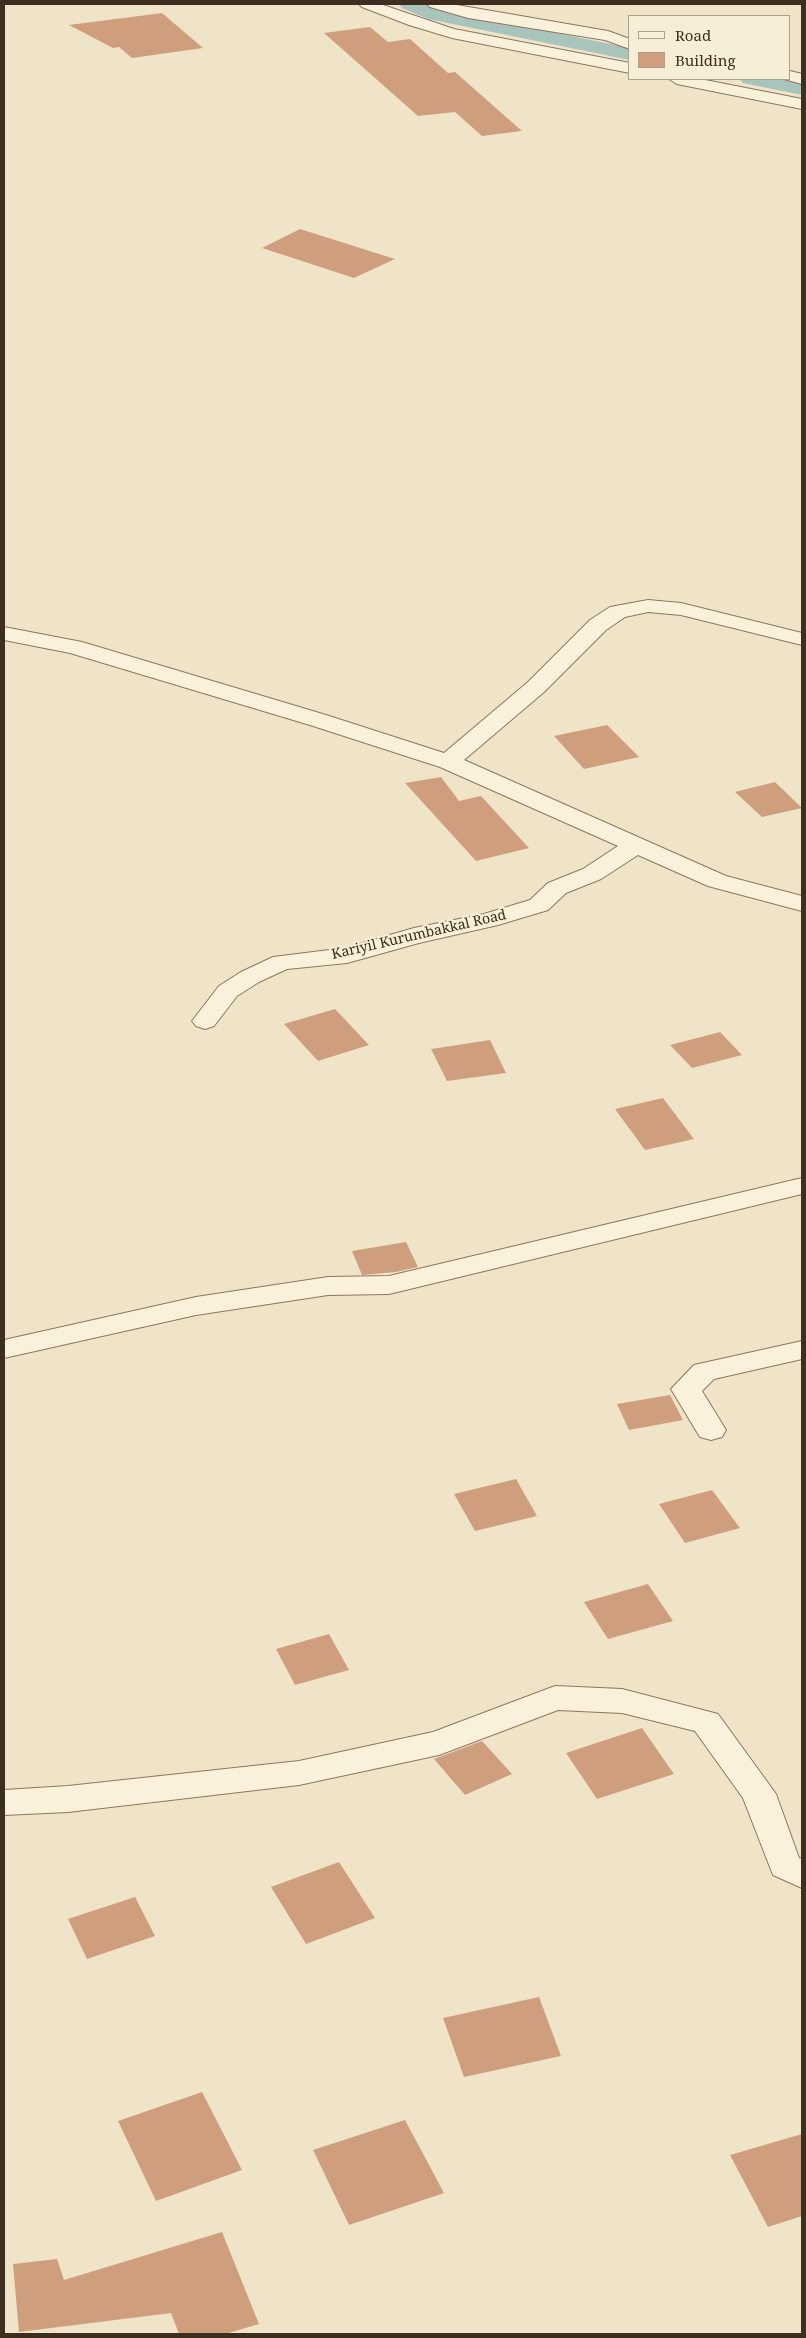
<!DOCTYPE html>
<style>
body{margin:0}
#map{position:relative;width:806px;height:2338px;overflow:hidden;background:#f0e4c8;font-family:"Noto Serif",serif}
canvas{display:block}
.frame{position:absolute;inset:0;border:5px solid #3d2e20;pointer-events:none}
.legend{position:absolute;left:628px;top:15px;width:162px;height:65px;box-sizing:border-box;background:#f7eed8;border:1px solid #ada18e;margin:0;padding:6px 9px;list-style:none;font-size:15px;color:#3d2e20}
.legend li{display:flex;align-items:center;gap:10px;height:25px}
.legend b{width:25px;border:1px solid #ada18e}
</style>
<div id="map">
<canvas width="806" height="2338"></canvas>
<div class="frame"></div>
<ul class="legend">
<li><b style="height:6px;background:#faf1dc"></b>Road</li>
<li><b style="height:14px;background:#cf9f7d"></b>Building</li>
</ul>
</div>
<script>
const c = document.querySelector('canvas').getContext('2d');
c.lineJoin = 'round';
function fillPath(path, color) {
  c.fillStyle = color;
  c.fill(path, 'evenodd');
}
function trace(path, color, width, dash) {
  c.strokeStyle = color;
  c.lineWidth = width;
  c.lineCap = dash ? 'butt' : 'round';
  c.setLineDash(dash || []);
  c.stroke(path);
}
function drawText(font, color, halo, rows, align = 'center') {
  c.font = font + ' "Noto Serif",serif';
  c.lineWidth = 4.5;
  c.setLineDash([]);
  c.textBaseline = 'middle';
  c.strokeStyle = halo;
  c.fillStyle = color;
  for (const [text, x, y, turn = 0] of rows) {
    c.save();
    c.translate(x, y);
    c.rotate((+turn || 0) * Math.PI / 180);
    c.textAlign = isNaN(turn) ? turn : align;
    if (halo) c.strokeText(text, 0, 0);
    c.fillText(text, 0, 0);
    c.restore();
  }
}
fillPath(new Path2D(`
 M399,4H424L434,8L630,48V60L428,19L402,8Z
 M740,79H782L802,83V95L743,83Z`), '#a9c4bc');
fillPath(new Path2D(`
 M162,13L203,48L132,58L119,47L113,48L69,25Z
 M370,27L388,42L410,39L448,73L455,72L522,131L482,136L455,112L418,116L324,33Z
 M300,229L395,259L354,278L262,248Z
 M607,725L639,757L584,769L554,736Z
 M441,777L459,801L481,796L529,848L476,861L405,783Z
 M775,782L802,808L762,817L735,792Z
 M335,1009L369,1045L318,1061L284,1024Z
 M720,1032L742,1055L692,1068L670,1045Z
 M490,1040L506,1073L447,1081L431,1049Z
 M663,1098L694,1139L645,1150L615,1109Z
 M406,1242L418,1267L396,1272L362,1275L352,1251Z
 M670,1395L683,1420L629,1430L617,1404Z
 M516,1479L537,1516L475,1531L454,1494Z
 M712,1490L740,1528L685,1543L659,1504Z
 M648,1584L673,1621L608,1639L584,1602Z
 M329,1634L349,1670L295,1685L276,1649Z
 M642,1728L674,1774L597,1799L566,1753Z
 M482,1741L512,1774L465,1795L434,1759Z
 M339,1862L375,1918L306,1944L271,1887Z
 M135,1897L155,1936L87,1959L68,1919Z
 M539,1997L561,2056L464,2077L443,2018Z
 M202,2092L242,2170L156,2201L118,2121Z
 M405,2120L444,2193L349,2225L313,2150Z
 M802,2134V2216L768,2227L730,2155Z
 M222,2232L259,2324L225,2334H179L171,2313L19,2332L13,2264L57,2259L64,2280Z`), '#cf9f7d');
const minor = new Path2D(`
 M359,4H380L454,29L630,63V73L452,38L409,25L362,7Z
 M427,4H451L608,31L630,39V49L605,40L468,18L430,7Z
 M790,71L802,74V84L784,79H790Z
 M669,79H700L802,99V109L677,84Z
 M648,600L681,603L802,633V645L681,615L648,612L625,617L606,630L544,692L464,760L726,876L802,896V911L708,886L638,855L601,879L566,893L548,910L498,925L419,943L347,963L287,969L259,982L237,996L214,1026L205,1029L196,1026L192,1021L219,986L241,972L273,957L345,948L414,928L484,914L530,900L548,883L583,869L618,846L440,767L310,725L70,653L4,640V627L82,642L326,715L444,753L528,682L590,620L610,607Z
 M802,1178V1194L389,1294L328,1295L196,1315L4,1358V1340L196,1297L328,1277L389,1276Z
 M802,1341V1359L714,1379L702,1391L726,1430L722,1437L711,1440L700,1437L671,1389L694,1365Z
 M555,1686L622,1689L718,1714L776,1794L799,1858L802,1859V1888L773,1875L743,1798L695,1731L622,1713L558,1710L439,1755L299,1785L68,1812L4,1815V1790L68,1786L299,1761L433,1732Z`);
trace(minor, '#8d765c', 2);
fillPath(minor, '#faf1dc');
drawText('14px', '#3d2e20', '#f7eed8', [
 ["Kariyil Kurumbakkal Road",419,935,-13]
]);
</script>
